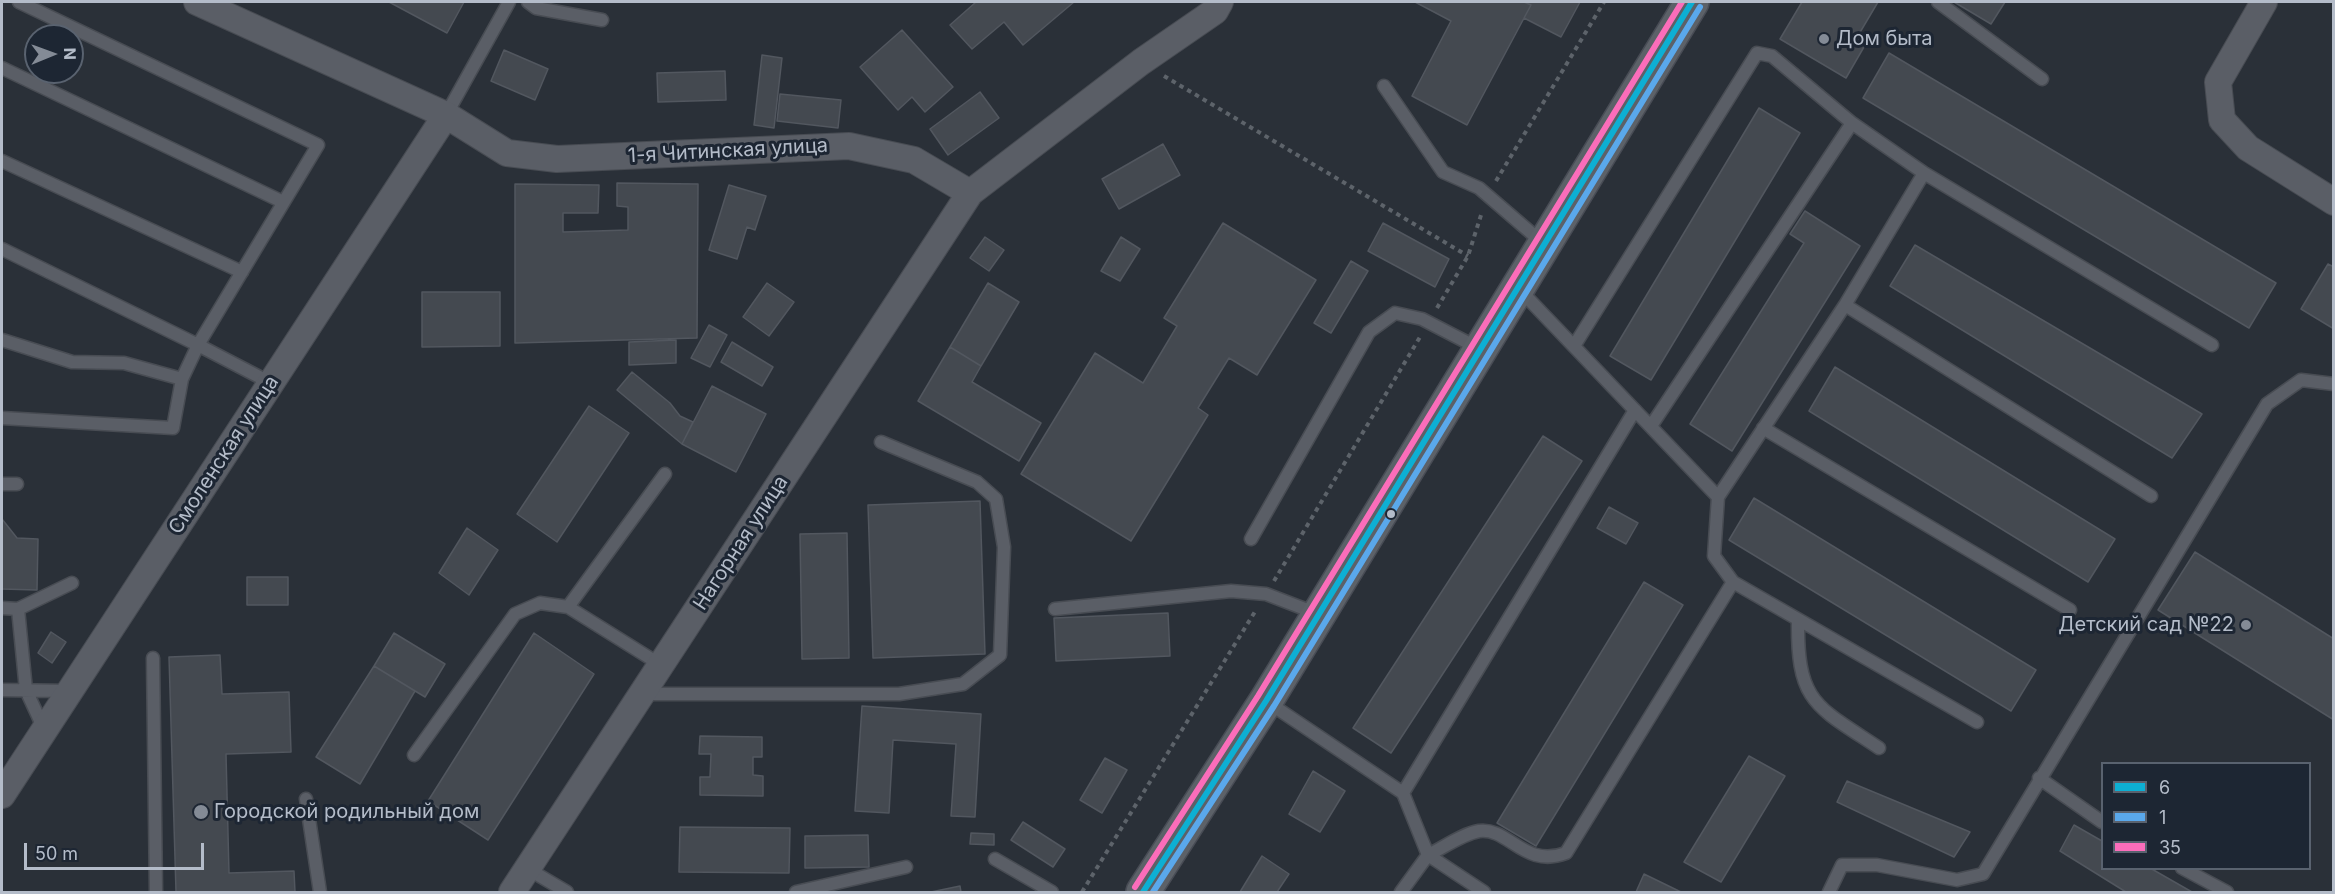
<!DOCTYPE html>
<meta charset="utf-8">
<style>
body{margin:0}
#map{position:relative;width:2335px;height:894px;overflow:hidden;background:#2a3038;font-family:Inter,sans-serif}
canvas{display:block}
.frame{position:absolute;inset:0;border:3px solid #b4bcc9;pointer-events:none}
.legend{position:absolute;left:2101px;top:762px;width:210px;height:108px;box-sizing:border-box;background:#1d2633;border:2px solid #59626f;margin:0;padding:8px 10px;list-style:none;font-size:18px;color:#b4bcc9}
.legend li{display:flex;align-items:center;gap:12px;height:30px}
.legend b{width:30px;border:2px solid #59626f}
.north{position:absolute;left:24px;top:24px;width:60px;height:60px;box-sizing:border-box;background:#1d2633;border:2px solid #59626f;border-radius:50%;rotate:89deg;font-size:16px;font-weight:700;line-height:24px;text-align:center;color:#b4bcc9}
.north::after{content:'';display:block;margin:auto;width:21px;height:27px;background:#848b96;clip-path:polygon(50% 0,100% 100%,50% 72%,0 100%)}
.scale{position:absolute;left:24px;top:843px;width:180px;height:27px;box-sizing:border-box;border:3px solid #b4bcc9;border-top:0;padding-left:8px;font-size:18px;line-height:21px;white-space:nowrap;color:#b4bcc9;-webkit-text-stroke:4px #1d2633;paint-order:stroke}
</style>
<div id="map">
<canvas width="2335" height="894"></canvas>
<div class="frame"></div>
<ul class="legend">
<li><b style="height:8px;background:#0dafd3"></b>6</li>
<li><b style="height:8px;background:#5aa8eb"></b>1</li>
<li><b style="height:8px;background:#fb6dba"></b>35</li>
</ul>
<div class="north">N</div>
<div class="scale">50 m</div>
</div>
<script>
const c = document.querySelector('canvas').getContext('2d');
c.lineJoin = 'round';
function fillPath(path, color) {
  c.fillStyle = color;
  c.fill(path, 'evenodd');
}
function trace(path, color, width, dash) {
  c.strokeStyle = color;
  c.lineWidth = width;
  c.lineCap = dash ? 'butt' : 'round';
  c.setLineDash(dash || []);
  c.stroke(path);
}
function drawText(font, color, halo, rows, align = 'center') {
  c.font = font + ' Inter,sans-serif';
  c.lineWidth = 6;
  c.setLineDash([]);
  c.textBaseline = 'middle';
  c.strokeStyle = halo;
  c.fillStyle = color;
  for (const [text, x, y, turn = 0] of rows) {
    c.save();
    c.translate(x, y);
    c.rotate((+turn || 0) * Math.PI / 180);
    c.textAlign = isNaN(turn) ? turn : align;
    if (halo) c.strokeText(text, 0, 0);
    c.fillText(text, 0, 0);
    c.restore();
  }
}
const building = new Path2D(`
 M389,2H464L447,33Z
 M976,2H1074L1023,45L1004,22L972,49L950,25Z
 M1415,2H1524L1531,5L1467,125L1412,96L1451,21Z
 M1524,2H1580L1561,37L1524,18L1531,5Z
 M1802,2H1878L1859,34L1868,40L1846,78L1780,39Z
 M1954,2H2005L1991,24Z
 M902,30L953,87L925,112L912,97L898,110L860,67Z
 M504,50L548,69L535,100L491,81Z
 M1889,53L2276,283L2249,328L1863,98Z
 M762,55L782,58L774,128L754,125Z
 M725,71L726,100L658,102L657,73Z
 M980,92L999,118L948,155L930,129Z
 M780,94L841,100L838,128L777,121Z
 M1759,108L1800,133L1651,380L1610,356Z
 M1163,144L1180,175L1119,209L1102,179Z
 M617,183L698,184L697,338L515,343V184L599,185L598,213H563V232L628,230V207L617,206Z
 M729,185L766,196L755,230L747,227L737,259L709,250Z
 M1805,211L1860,246L1732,451L1690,424L1804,243L1790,234Z
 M1223,223L1316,280L1257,375L1229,358L1198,408L1208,415L1131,541L1021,474L1095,353L1143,383L1177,326L1164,318Z
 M1383,223L1449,259L1435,287L1368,251Z
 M985,237L1004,250L989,271L970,258Z
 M1121,237L1140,249L1120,281L1101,271Z
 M1915,245L2202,414L2172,458L1890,286Z
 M1351,261L1368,271L1331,333L1314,323Z
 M2328,264L2334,267V329L2301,309Z
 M767,283L794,302L769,336L743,317Z
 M988,283L1019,302L981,366L950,347Z
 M422,292H500V346L422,347Z
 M709,325L727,335L710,367L691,358Z
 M676,340V363L629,365V342Z
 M732,342L773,367L762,386L721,362Z
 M950,347L981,366L972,382L1041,423L1019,461L918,401Z
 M1835,367L2115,539L2088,582L1809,411Z
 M632,372L670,403L680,416L693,422L682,444L617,390Z
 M712,386L766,414L736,472L682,444Z
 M589,406L629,433L557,542L517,514Z
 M1543,436L1582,461L1391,753L1353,728Z
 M1754,498L2036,670L2011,711L1729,540Z
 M980,501L985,654L873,658L868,505Z
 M1609,507L1638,523L1626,544L1597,528Z
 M2,519L17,538L38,539L37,590L2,589Z
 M467,528L498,550L469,595L439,573Z
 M847,533L849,658L802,659L800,534Z
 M2195,552L2334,639V720L2158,610Z
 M247,577H288V605H247Z
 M1644,582L1683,605L1536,846L1497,823Z
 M1168,613L1170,656L1056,661L1054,618Z
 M51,632L66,642L52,663L38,653Z
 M394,633L445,664L425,697L374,666Z
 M534,633L594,674L488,840L428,801Z
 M220,655L222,694L289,692L291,752L226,754L229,873L294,871L295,892H176L169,657Z
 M374,666L415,691L360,784L316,757Z
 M862,706L981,714L975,817L951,816L956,744L893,740L889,813L855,811Z
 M700,736L762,737V757H753V775L763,776V796L700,795V777H710L711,754H699Z
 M1749,756L1785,776L1721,882L1684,862Z
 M1105,758L1127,770L1102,813L1080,800Z
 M1313,771L1345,791L1320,832L1289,814Z
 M1847,781L1970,832L1954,857L1837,802Z
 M1023,822L1065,849L1053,867L1011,840Z
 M2074,825L2102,841V868H2150L2192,892H2126L2060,851Z
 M680,827L790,828L789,873L679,872Z
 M971,833L994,834V845L970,844Z
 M868,835L869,867L805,868V836Z
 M1262,856L1289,874L1277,892H1240Z
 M1644,874L1681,892H1636Z
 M960,886L961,892H931Z`);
fillPath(building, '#444950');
trace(building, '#52575f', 1.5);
const service = new Path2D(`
 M19,2L318,145L198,345L271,383
 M528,2L536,8L602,20
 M1938,2L2042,79
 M2,68L283,202
 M1384,86L1443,172L1479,188L1544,244
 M446,115L509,2
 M2,161L242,272
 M2,249L198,345L182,379L173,428L2,418
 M1519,289L1718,497L1845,305L1924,173
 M1845,305L2151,496
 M2,340L72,362L124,363L182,379
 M1574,346L1757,53L1772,56L1852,123
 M1651,426L1852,123L1924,173L2212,345
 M1763,428L2070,610
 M2,484H17
 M1718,497L1714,556L1733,582L1977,722
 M1251,539L1369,332L1395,313L1422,319L1480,349
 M568,607L665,474
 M2,608L18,609L72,583
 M18,609L26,690L44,729
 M1055,609L1231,591L1266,594L1318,614
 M1798,621C1797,703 1816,706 1879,748
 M153,658L156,892
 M2,690L69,691
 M642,694H899L963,684L1000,655L1004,547L996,499L977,482L881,442
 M1266,701L1403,793L1428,855L1401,892
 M414,755L515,614L540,603L568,607L661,665
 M2039,778L2102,822
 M1403,793L1635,410
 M306,799L320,892
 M1428,855C1443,848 1462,834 1479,831C1509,827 1524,869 1566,853L1733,582
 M1428,855L1484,892
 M995,859L1052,892
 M2182,868L2227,892
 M528,869L567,892
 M796,892L906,867
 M1829,892L1842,865H1877L1957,880L1983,874L2267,404L2301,380L2334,384`);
const minor = new Path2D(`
 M197,2L446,115L507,153L557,159L849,146L914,160L970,193L1141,62L1215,11L1220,2
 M2264,2L2218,82L2222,120L2248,148L2334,202
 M2,795L446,115
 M512,892L970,193`);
const primary = new Path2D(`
 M1143,892L1266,701L1692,2`);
trace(service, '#484c53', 15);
trace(minor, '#484c53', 28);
trace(primary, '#484c55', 36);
trace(new Path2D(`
 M1164,76L1468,256
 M1496,181L1604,2
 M1437,308L1468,256L1482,212
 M1274,581L1420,337
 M1082,892L1256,610`), '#5d636a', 4, [4.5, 4.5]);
trace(service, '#5a5e66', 12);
trace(minor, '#5a5e66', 26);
trace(primary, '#5c6168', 33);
trace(new Path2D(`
 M1143,892L1266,701L1692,2`), '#0dafd3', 6);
trace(new Path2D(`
 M1153,892L1274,706L1700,7`), '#5aa8eb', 6);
trace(new Path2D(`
 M1135,887L1258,696L1682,2`), '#fb6dba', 6);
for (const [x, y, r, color] of [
 [1824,39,6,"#848b96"],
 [1391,514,5,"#b4bcc9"],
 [2246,625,6,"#848b96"],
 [201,812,8,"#848b96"]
]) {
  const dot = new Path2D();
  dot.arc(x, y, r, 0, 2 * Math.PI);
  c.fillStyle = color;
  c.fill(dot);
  trace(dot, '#1d2633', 2);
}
drawText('20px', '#b4bcc9', '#1d2633', [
 ["Дом быта",1836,39],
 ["Детский сад №22",2234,625,"right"],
 ["Городской родильный дом",214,812]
], 'left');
drawText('20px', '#b4bcc9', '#1d2633', [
 ["1-я Читинская улица",728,151,-3],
 ["Смоленская улица",224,455,-57],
 ["Нагорная улица",741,543,-57]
]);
</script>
